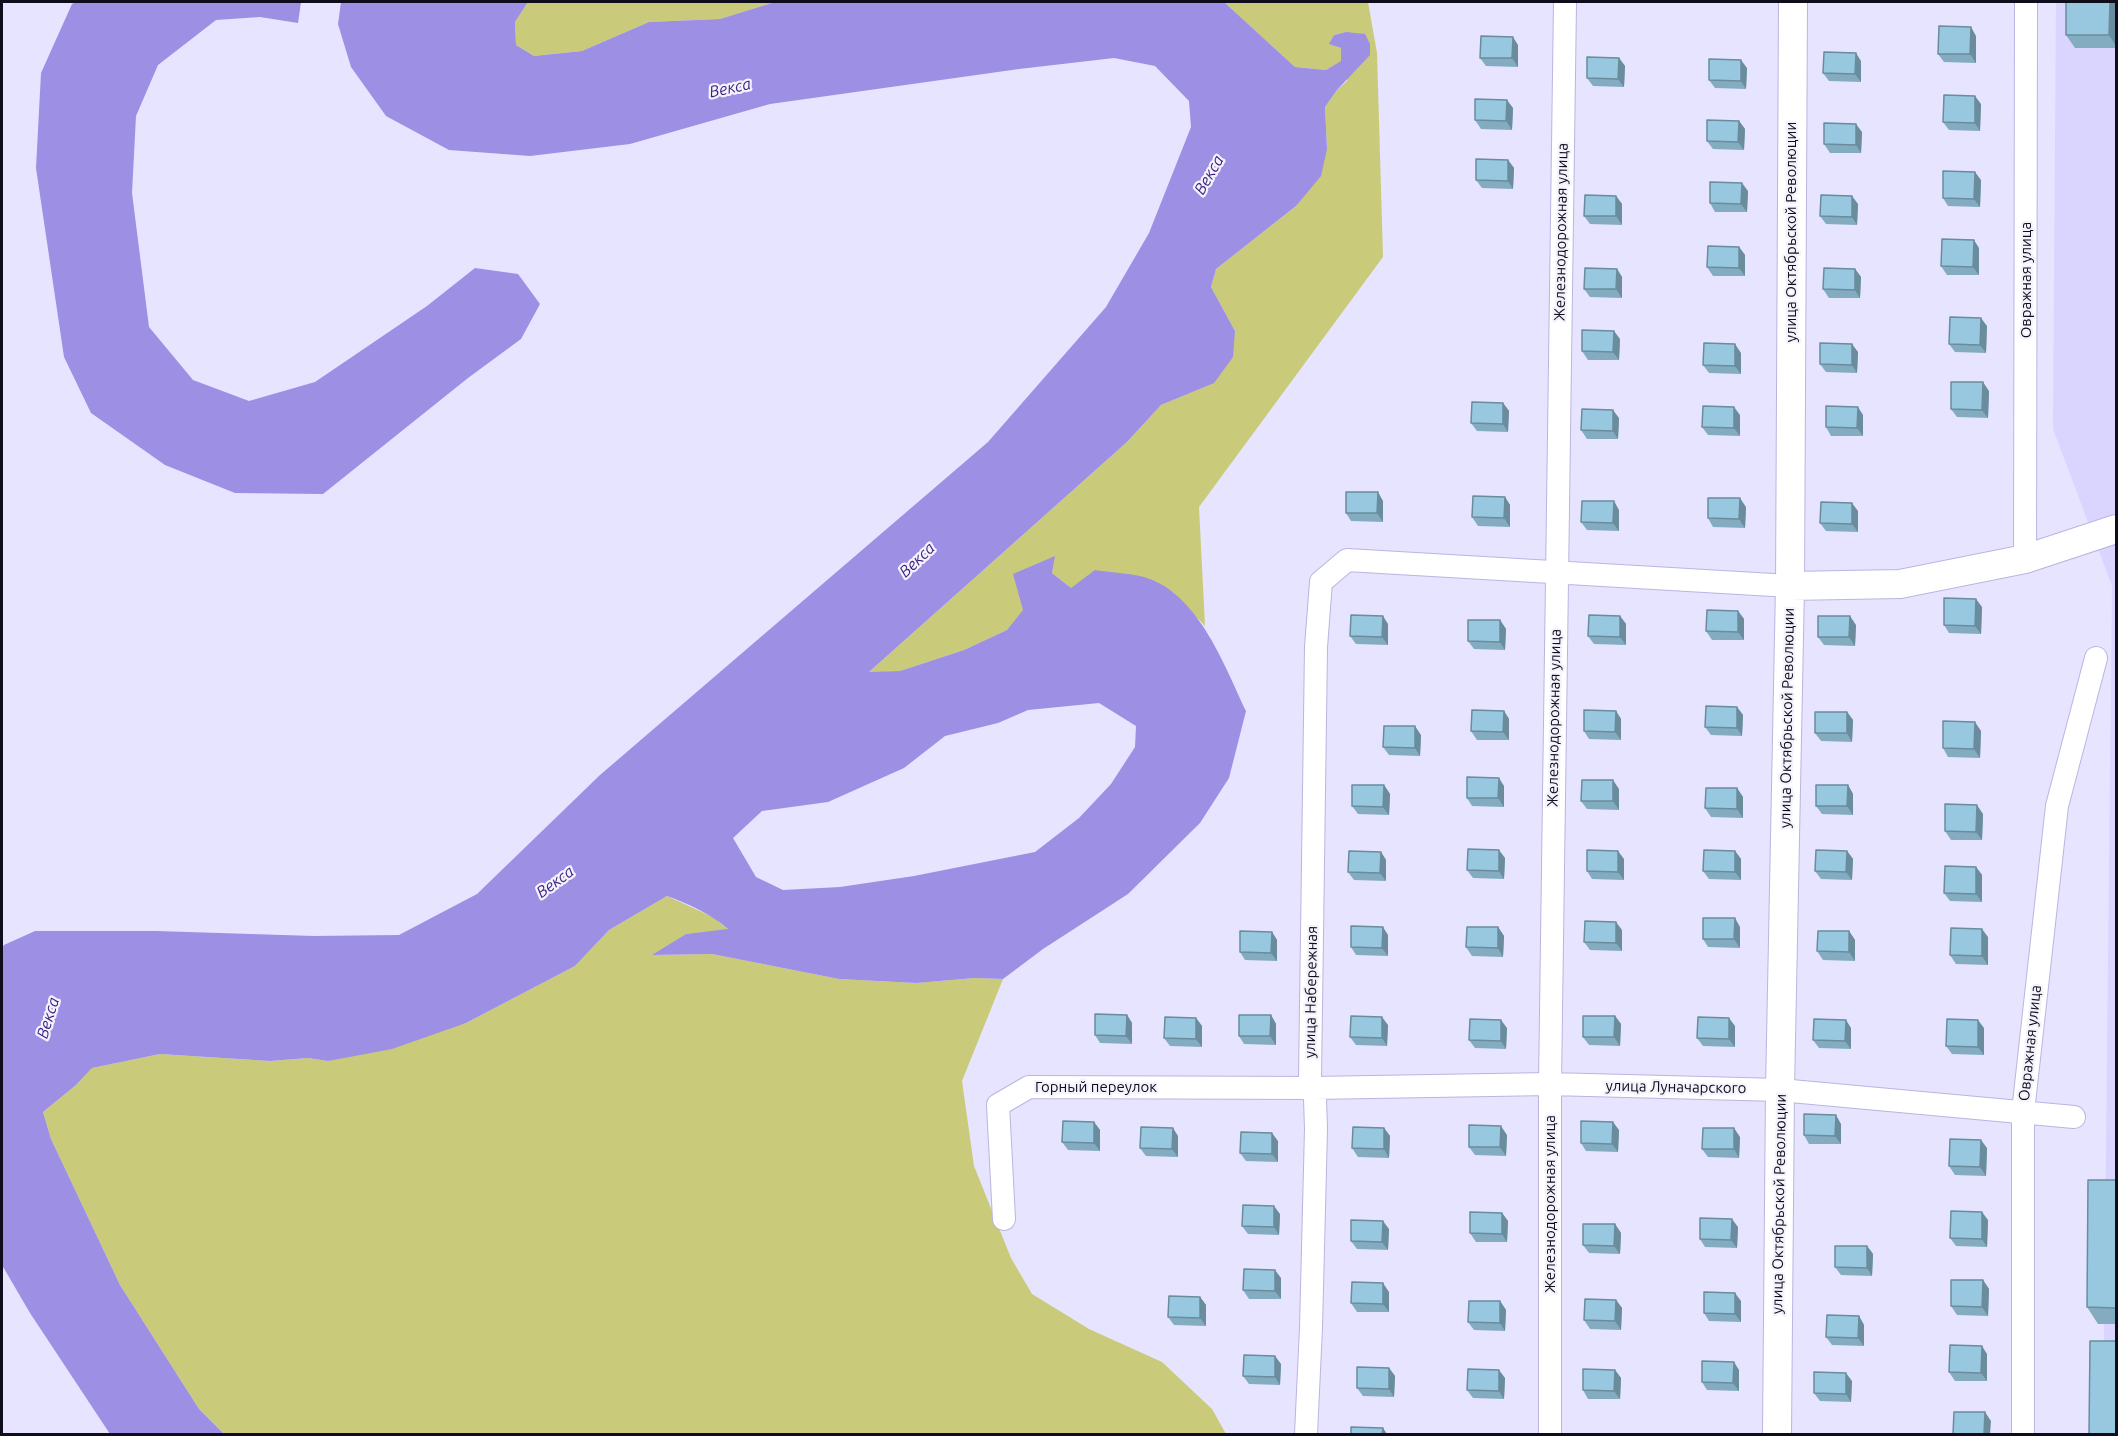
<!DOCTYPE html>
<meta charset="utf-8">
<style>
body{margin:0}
#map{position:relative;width:2118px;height:1436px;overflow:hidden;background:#e6e4ff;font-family:Ubuntu,sans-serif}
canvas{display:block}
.frame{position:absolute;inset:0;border:3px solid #0f0c1b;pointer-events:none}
</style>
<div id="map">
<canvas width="2118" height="1436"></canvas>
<div class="frame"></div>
</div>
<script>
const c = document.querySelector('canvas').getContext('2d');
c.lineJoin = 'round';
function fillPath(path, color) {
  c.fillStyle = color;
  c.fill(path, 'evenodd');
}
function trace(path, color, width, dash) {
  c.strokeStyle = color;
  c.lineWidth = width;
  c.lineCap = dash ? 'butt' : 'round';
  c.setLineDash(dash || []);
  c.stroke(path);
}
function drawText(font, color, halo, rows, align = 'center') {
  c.font = font + ' Ubuntu,sans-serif';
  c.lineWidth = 4.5;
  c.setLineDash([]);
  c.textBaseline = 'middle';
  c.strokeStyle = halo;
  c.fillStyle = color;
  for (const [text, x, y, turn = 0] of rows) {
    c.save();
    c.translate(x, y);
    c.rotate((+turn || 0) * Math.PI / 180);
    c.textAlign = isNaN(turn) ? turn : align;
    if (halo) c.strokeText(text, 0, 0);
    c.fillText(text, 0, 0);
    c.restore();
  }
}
fillPath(new Path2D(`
 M2056,2H2116V1434H2103L2112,586L2053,429Z`), '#d9d5fe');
fillPath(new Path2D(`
 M528,2H789H775L720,19L649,22L582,51L534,56L516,45L515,22Z
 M1224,2H1368L1377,53L1383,257L1199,507L1205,626L1173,592L1071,588L1052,573L1054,557L1023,611L1007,630L964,650L900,671L868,673L1127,442L1161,405L1213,383L1235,331L1211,287L1216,269L1296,206L1327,149L1325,107L1337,90L1347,81L1346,32L1334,35L1330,44L1341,48L1342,61L1326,70L1295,67Z
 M667,896L713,917L729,930L686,934L654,955L712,954L839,979L916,983L975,978L1003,979L962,1081L974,1166L1011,1258L1032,1294L1089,1329L1162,1362L1212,1409L1226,1434H224L199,1409L120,1285L51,1139L43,1112L76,1085L92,1068L160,1054L270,1061L308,1058L328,1061L466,1023L575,966L609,930Z`), '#c9cb7a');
fillPath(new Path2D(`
 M76,2H301L298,23L260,17L216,20L158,65L136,116L132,193L149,327L193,380L249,401L315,382L427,306L475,268L518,274L540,304L521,339L468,378L323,494L235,493L165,465L91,413L64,357L36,168L41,73L72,4Z
 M341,2H528L515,22L516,45L534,56L582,51L649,22L720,19L775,2H1224L1295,67L1326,70L1341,61V48L1329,44L1334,35L1346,32L1365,34L1370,44V55L1337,90L1325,107L1327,149L1321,176L1296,206L1216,269L1211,287L1235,331L1233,357L1214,383L1161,405L1127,442L869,672L900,671L964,650L1007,630L1023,610L1013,574L1055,556L1052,573L1071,588L1095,570C1111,573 1135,573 1150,579C1200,598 1225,667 1246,711L1229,778L1200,823L1128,894L1043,949L1003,979L975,978L916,983L839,979L712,954L652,955L686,934L728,929C711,914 689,904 667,896L609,930L575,966L466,1023L392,1049L328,1061L308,1058L270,1061L160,1054L92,1068L76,1085L43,1112L51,1139L120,1285L199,1409L224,1434H110L30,1313L2,1265V948L4,945L35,931H156L314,936L399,935L477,894L600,775L988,442L1106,307L1149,233L1191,127L1189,101L1155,66L1114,58L1019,69L770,104L630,144L530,156L449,150L386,116L351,67L338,24ZM1099,703L1136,726L1135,747L1111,784L1079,818L1035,852L914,876L840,887L783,890L756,877L733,838L762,811L828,802L904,768L945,736L998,723L1028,710Z`), '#9c8fe4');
const minor = new Path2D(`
 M2025,559L2026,2
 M1004,1219L998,1105L1029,1087L1313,1088L1550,1084L1780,1090L2074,1117
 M1306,1434L1311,1328L1316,1129L1315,1099L1310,1078L1316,647L1321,582L1347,560L1790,586
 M1550,1434V1084L1565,2
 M2023,1434V1112L2057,806L2096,658`);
const tertiary = new Path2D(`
 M1790,586L1900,584L2025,559L2116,529
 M1777,1434L1780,1090L1790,586L1793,2`);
trace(minor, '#bab5e0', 24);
trace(tertiary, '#bab5e0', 30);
trace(minor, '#fff', 22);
trace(tertiary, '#fff', 28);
fillPath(new Path2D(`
 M2116,2V48H2075L2066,35Z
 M1976,36V63L1944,62L1938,54Z
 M1518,45V67L1486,66L1480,58Z
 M1619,58L1625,66L1624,87L1593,86L1587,78Z
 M1861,61V82L1829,81L1823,73Z
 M1747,68L1746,89L1715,88L1709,80Z
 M1981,104L1980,131L1949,130L1943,122Z
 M1513,108L1512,130L1481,129L1475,120Z
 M1739,121L1745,129L1744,150L1713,149L1707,141Z
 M1862,132L1861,153H1830L1824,144Z
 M1508,160L1514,168L1513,189L1482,188L1476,180Z
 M1981,180L1980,207L1948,206L1943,198Z
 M1748,191L1747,212H1715L1710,203Z
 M1616,196L1622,204V225L1590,224L1584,216Z
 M1858,204L1857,225L1826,224L1820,216Z
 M1739,247L1745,255V276H1713L1707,267Z
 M1979,248V275H1947L1941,266Z
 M1617,269L1622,277V298L1590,297L1584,289Z
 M1855,269L1861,277L1860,298H1829L1823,289Z
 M1987,326L1986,353L1955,352L1949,344Z
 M1620,339L1619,360H1588L1582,351Z
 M1858,352L1857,373L1826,372L1820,364Z
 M1741,353V374L1709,373L1703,365Z
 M1989,391L1988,418L1957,417L1951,409Z
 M1503,403L1509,411L1508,432L1477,431L1471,423Z
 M1740,415V436L1708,435L1702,427Z
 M1863,415V436H1831L1826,427Z
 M1619,418L1618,439H1587L1581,430Z
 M1505,497L1510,505V527L1478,526L1472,517Z
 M1383,501V522L1351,521L1346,513Z
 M1746,507L1745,528L1713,527L1708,518Z
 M1619,510V531L1587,530L1581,522Z
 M1858,511V532L1826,531L1820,523Z
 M1982,607L1981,634L1949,633L1944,625Z
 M1738,611L1744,619V640H1712L1706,631Z
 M1620,616L1626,624V645L1594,644L1588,636Z
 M1500,620L1506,629L1505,650L1474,649L1468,641Z
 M1388,624V645L1356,644L1350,636Z
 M1856,625L1855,646L1824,645L1818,637Z
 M1737,707L1743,715L1742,736L1711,735L1705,727Z
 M1504,711L1509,719V740H1477L1471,731Z
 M1616,711L1621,719V740L1589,739L1584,731Z
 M1847,712L1853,720L1852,742L1821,741L1815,733Z
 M1981,731L1980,758L1948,757L1943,748Z
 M1421,735L1420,756L1389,755L1383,747Z
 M1384,785L1390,794L1389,815L1358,814L1352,806Z
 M1848,785L1853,794V815L1822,814L1816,806Z
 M1504,786V807L1472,806L1467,798Z
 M1737,788L1743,797V818L1711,817L1705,808Z
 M1619,789V810L1587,809L1581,801Z
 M1983,814L1982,840H1951L1945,831Z
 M1735,851L1741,859V880L1709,879L1703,871Z
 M1847,851L1853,859L1852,880L1821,879L1815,871Z
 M1381,852L1386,860V881L1354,880L1348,872Z
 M1505,858L1504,879L1473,878L1467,870Z
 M1624,859V880L1592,879L1587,871Z
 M1976,867L1982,875V902L1950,901L1944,893Z
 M1498,927L1504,936L1503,957L1472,956L1466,947Z
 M1740,927V948L1708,947L1703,939Z
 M1622,930V951L1590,950L1584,942Z
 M1849,931L1855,940V961L1823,960L1817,951Z
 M1272,932L1277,940V961L1245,960L1240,952Z
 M1388,935V956L1356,955L1351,947Z
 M1988,937V965L1956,964L1950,955Z
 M1127,1015L1132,1023V1044L1100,1043L1095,1035Z
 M1271,1015L1276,1024V1045L1244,1044L1239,1036Z
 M1615,1016L1621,1024L1620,1046L1589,1045L1583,1037Z
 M1196,1018L1202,1026V1047L1170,1046L1164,1038Z
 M1388,1025L1387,1046L1356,1045L1350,1037Z
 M1735,1026V1047L1703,1046L1697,1038Z
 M1507,1028L1506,1049L1475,1048L1469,1040Z
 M1851,1028V1049L1819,1048L1813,1040Z
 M1984,1028V1055L1952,1054L1946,1046Z
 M1094,1122L1100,1130V1151L1068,1150L1062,1142Z
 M1841,1124V1144H1809L1804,1135Z
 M1384,1128L1390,1136L1389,1158L1358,1157L1352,1148Z
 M1619,1130L1618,1152L1586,1151L1581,1143Z
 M1507,1135L1506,1156L1475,1155L1469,1147Z
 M1178,1136V1157L1146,1156L1140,1148Z
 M1740,1137L1739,1158L1708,1157L1702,1149Z
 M1278,1141V1162L1246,1161L1240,1153Z
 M1987,1148L1986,1176L1955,1175L1949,1166Z
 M2116,1180V1324H2098L2087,1307Z
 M1502,1213L1508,1221L1507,1242H1476L1470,1233Z
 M1280,1214L1279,1235L1248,1234L1242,1226Z
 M1988,1220L1987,1247L1956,1246L1950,1238Z
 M1615,1224L1621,1233L1620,1254L1589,1253L1583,1245Z
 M1738,1227L1737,1248L1705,1247L1700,1239Z
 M1389,1229L1388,1250L1357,1249L1351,1241Z
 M1867,1246L1873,1254L1872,1276L1841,1275L1835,1267Z
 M1281,1278V1299H1249L1243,1290Z
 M1983,1280L1989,1289L1988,1316L1957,1315L1951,1306Z
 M1389,1292V1312H1357L1351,1303Z
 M1200,1297L1206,1305V1326L1174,1325L1168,1317Z
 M1616,1300L1622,1308L1621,1330L1590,1329L1584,1320Z
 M1500,1301L1506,1310L1505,1331L1474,1330L1468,1322Z
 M1741,1301V1322L1709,1321L1704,1313Z
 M1859,1316L1864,1325V1346L1832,1345L1826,1337Z
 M1987,1354V1381H1955L1949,1372Z
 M1281,1364L1280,1385L1249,1384L1243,1376Z
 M1389,1368L1395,1376L1394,1397L1363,1396L1357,1388Z
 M1615,1370L1621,1378L1620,1399H1588L1583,1390Z
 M1739,1370V1391L1707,1390L1702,1382Z
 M1505,1378L1504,1399L1473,1398L1467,1390Z
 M1852,1381L1851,1402L1820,1401L1814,1393Z`), '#83acc1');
fillPath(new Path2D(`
 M2110,2H2116V46L2109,35Z
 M1971,27L1976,36V63L1970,54Z
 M1513,37L1518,45V67L1512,58Z
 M1856,53L1861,61V82L1855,74Z
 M1619,58L1625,66L1624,87L1618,79Z
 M1741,60L1747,68L1746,89L1741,81Z
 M1975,96L1981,104L1980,131L1975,123Z
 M1507,100L1513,108L1512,130L1506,121Z
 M1739,121L1745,129L1744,150L1738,142Z
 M1856,124L1862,132L1861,153L1856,145Z
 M1508,160L1514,168L1513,189L1508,181Z
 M1975,172L1981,180L1980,207L1974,199Z
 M1742,183L1748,191L1747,212L1741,204Z
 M1616,196L1622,204V225L1616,216Z
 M1852,196L1858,204L1857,225L1852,217Z
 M1974,240L1979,248V275L1973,267Z
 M1739,247L1745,255V276L1739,268Z
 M1617,269L1622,277V298L1616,289Z
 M1855,269L1861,277L1860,298L1855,290Z
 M1981,318L1987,326L1986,353L1980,345Z
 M1614,331L1620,339L1619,360L1613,352Z
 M1735,344L1741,353V374L1735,366Z
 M1852,344L1858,352L1857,373L1852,365Z
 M1983,382L1989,391L1988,418L1982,410Z
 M1503,403L1509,411L1508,432L1503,424Z
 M1734,407L1740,415V436L1734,428Z
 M1858,407L1863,415V436L1857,428Z
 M1613,410L1619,418L1618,439L1613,431Z
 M1378,492L1383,501V522L1377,513Z
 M1505,497L1510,505V527L1504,518Z
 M1740,498L1746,507L1745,528L1739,519Z
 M1614,501L1619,510V531L1613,523Z
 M1852,503L1858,511V532L1852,524Z
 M1976,599L1982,607L1981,634L1975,626Z
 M1738,611L1744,619V640L1738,632Z
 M1383,616L1388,624V645L1382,637Z
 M1620,616L1626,624V645L1620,637Z
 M1850,616L1856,625L1855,646L1849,637Z
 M1500,620L1506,629L1505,650L1500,642Z
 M1737,707L1743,715L1742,736L1737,728Z
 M1504,711L1509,719V740L1503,732Z
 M1616,711L1621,719V740L1615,732Z
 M1847,712L1853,720L1852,742L1847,733Z
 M1975,722L1981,731L1980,758L1974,749Z
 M1415,726L1421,735L1420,756L1415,748Z
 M1499,778L1504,786V807L1498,798Z
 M1613,780L1619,789V810L1613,801Z
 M1384,785L1390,794L1389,815L1383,807Z
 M1848,785L1853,794V815L1847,806Z
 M1737,788L1743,797V818L1737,809Z
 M1977,805L1983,814L1982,840L1976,832Z
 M1499,850L1505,858L1504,879L1499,871Z
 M1618,851L1624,859V880L1618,872Z
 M1735,851L1741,859V880L1735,872Z
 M1847,851L1853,859L1852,880L1846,872Z
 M1381,852L1386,860V881L1380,873Z
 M1976,867L1982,875V902L1976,894Z
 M1735,918L1740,927V948L1734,939Z
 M1616,922L1622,930V951L1616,943Z
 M1383,927L1388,935V956L1382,948Z
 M1498,927L1504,936L1503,957L1498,948Z
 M1982,929L1988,937V965L1982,956Z
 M1849,931L1855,940V961L1849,952Z
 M1272,932L1277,940V961L1271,953Z
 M1127,1015L1132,1023V1044L1126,1036Z
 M1271,1015L1276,1024V1045L1270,1036Z
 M1615,1016L1621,1024L1620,1046L1614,1037Z
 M1382,1017L1388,1025L1387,1046L1382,1038Z
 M1196,1018L1202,1026V1047L1196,1039Z
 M1729,1018L1735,1026V1047L1729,1039Z
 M1501,1020L1507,1028L1506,1049L1501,1041Z
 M1846,1020L1851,1028V1049L1845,1041Z
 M1978,1020L1984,1028V1055L1978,1047Z
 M1836,1115L1841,1124V1144L1835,1136Z
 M1094,1122L1100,1130V1151L1094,1143Z
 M1613,1122L1619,1130L1618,1152L1612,1144Z
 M1501,1126L1507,1135L1506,1156L1500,1147Z
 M1173,1128L1178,1136V1157L1172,1149Z
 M1384,1128L1390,1136L1389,1158L1384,1149Z
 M1734,1128L1740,1137L1739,1158L1734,1149Z
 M1272,1133L1278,1141V1162L1272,1154Z
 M1981,1140L1987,1148L1986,1176L1980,1167Z
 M1274,1206L1280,1214L1279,1235L1274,1227Z
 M1982,1212L1988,1220L1987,1247L1982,1239Z
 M1502,1213L1508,1221L1507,1242L1502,1234Z
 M1732,1219L1738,1227L1737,1248L1731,1240Z
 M1383,1221L1389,1229L1388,1250L1382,1242Z
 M1615,1224L1621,1233L1620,1254L1614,1246Z
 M1867,1246L1873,1254L1872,1276L1867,1268Z
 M1275,1270L1281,1278V1299L1275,1291Z
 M1983,1280L1989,1289L1988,1316L1982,1307Z
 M1383,1283L1389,1292V1312L1383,1304Z
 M1735,1293L1741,1301V1322L1735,1314Z
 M1200,1297L1206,1305V1326L1200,1318Z
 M1616,1300L1622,1308L1621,1330L1615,1321Z
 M1500,1301L1506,1310L1505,1331L1500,1323Z
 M1859,1316L1864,1325V1346L1858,1338Z
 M1982,1346L1987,1354V1381L1981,1373Z
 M1275,1356L1281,1364L1280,1385L1275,1377Z
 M1734,1362L1739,1370V1391L1733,1383Z
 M1389,1368L1395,1376L1394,1397L1389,1389Z
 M1499,1370L1505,1378L1504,1399L1499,1391Z
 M1615,1370L1621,1378L1620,1399L1614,1391Z
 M1846,1373L1852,1381L1851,1402L1846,1394Z
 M1985,1412L1991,1421L1990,1434H1984Z
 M1383,1428L1387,1434H1382Z`), '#6a8c9d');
const building = new Path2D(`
 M2066,2H2110L2109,35H2066Z
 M1939,26L1971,27L1970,54H1938Z
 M1481,36L1513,37L1512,58H1480Z
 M1824,52L1856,53L1855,74L1823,73Z
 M1587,57L1619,58L1618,79L1587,78Z
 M1709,59L1741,60V81L1709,80Z
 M1944,95L1975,96V123L1943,122Z
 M1475,99L1507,100L1506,121L1475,120Z
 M1707,120L1739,121L1738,142L1707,141Z
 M1824,123L1856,124V145L1824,144Z
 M1476,159L1508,160V181L1476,180Z
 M1943,171L1975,172L1974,199L1943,198Z
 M1710,182L1742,183L1741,204L1710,203Z
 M1585,195L1616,196V216H1584Z
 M1821,195L1852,196V217L1820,216Z
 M1942,239L1974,240L1973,267L1941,266Z
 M1708,246L1739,247V268L1707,267Z
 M1585,268L1617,269L1616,289H1584Z
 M1824,268L1855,269V290L1823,289Z
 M1950,317L1981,318L1980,345L1949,344Z
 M1582,330L1614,331L1613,352L1582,351Z
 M1704,343L1735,344V366L1703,365Z
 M1820,343L1852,344V365L1820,364Z
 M1951,382H1983L1982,410L1951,409Z
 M1472,402L1503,403V424L1471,423Z
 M1703,406L1734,407V428L1702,427Z
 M1826,406L1858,407L1857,428L1826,427Z
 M1582,409L1613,410V431L1581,430Z
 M1346,492H1378L1377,513H1346Z
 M1473,496L1505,497L1504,518L1472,517Z
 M1708,498H1740L1739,519L1708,518Z
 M1582,501H1614L1613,523L1581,522Z
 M1821,502L1852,503V524L1820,523Z
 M1944,598L1976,599L1975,626L1944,625Z
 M1707,610L1738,611V632L1706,631Z
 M1351,615L1383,616L1382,637L1350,636Z
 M1589,615L1620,616V637L1588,636Z
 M1818,616H1850L1849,637H1818Z
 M1468,620H1500V642L1468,641Z
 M1706,706L1737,707V728L1705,727Z
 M1472,710L1504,711L1503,732L1471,731Z
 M1584,710L1616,711L1615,732L1584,731Z
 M1815,712H1847V733H1815Z
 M1943,721L1975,722L1974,749L1943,748Z
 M1384,726H1415V748L1383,747Z
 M1467,777L1499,778L1498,798H1467Z
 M1582,780H1613V801H1581Z
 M1352,785H1384L1383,807L1352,806Z
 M1816,785H1848L1847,806H1816Z
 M1706,788H1737V809L1705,808Z
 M1945,804L1977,805L1976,832L1945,831Z
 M1468,849L1499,850V871L1467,870Z
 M1587,850L1618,851V872L1587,871Z
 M1704,850L1735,851V872L1703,871Z
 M1816,850L1847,851L1846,872L1815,871Z
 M1349,851L1381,852L1380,873L1348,872Z
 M1945,866L1976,867V894L1944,893Z
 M1703,918H1735L1734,939H1703Z
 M1585,921L1616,922V943L1584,942Z
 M1351,926L1383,927L1382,948L1351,947Z
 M1467,927H1498V948L1466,947Z
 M1951,928L1982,929V956L1950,955Z
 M1240,931L1272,932L1271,953L1240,952Z
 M1818,931H1849V952L1817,951Z
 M1095,1014L1127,1015L1126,1036L1095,1035Z
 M1239,1015H1271L1270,1036H1239Z
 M1351,1016L1382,1017V1038L1350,1037Z
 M1583,1016H1615L1614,1037H1583Z
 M1165,1017L1196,1018V1039L1164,1038Z
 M1698,1017L1729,1018V1039L1697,1038Z
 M1470,1019L1501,1020V1041L1469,1040Z
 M1814,1019L1846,1020L1845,1041L1813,1040Z
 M1947,1019L1978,1020V1047L1946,1046Z
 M1804,1114L1836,1115L1835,1136L1804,1135Z
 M1063,1121L1094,1122V1143L1062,1142Z
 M1581,1121L1613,1122L1612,1144L1581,1143Z
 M1469,1125L1501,1126L1500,1147H1469Z
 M1141,1127L1173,1128L1172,1149L1140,1148Z
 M1353,1127L1384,1128V1149L1352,1148Z
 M1703,1128H1734V1149H1702Z
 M1241,1132L1272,1133V1154L1240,1153Z
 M1950,1139L1981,1140L1980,1167L1949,1166Z
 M2088,1180H2116V1308L2087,1307Z
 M1243,1205L1274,1206V1227L1242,1226Z
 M1951,1211L1982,1212V1239L1950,1238Z
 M1470,1212L1502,1213V1234L1470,1233Z
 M1700,1218L1732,1219L1731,1240L1700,1239Z
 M1351,1220L1383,1221L1382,1242L1351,1241Z
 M1583,1224H1615L1614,1246L1583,1245Z
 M1835,1246H1867V1268L1835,1267Z
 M1244,1269L1275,1270V1291L1243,1290Z
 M1951,1280H1983L1982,1307L1951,1306Z
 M1352,1282L1383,1283V1304L1351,1303Z
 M1704,1292L1735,1293V1314L1704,1313Z
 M1169,1296L1200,1297V1318L1168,1317Z
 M1585,1299L1616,1300L1615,1321L1584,1320Z
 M1469,1301H1500V1323L1468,1322Z
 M1827,1315L1859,1316L1858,1338L1826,1337Z
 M2090,1341H2116V1434H2089Z
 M1950,1345L1982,1346L1981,1373L1949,1372Z
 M1244,1355L1275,1356V1377L1243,1376Z
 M1702,1361L1734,1362L1733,1383L1702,1382Z
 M1357,1367L1389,1368V1389L1357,1388Z
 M1468,1369L1499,1370V1391L1467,1390Z
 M1583,1369L1615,1370L1614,1391L1583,1390Z
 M1814,1372L1846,1373V1394L1814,1393Z
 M1954,1412H1985L1984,1434H1953Z
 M1351,1427L1383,1428L1382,1434H1351Z`);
fillPath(building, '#98c8e0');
trace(building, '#6a8c9d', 1.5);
drawText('15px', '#0f0c1b', '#f4f3fc', [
 ["Железнодорожная улица",1561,232,-89],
 ["улица Октябрьской Революции",1791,232,-90],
 ["Овражная улица",2026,280,-90],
 ["Железнодорожная улица",1554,718,-89],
 ["улица Октябрьской Революции",1787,718,-89],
 ["улица Набережная",1311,992,-89],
 ["Овражная улица",2030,1043,-84],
 ["Горный переулок",1096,1087],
 ["улица Луначарского",1676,1087,1],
 ["Железнодорожная улица",1550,1204,-90],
 ["улица Октябрьской Революции",1779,1204,-89]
]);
drawText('italic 16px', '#3c1e80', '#f4f3fc', [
 ["Векса",730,88,-12],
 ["Векса",1209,175,-60],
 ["Векса",917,560,-44],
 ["Векса",555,882,-36],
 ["Векса",48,1018,-73]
]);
</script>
